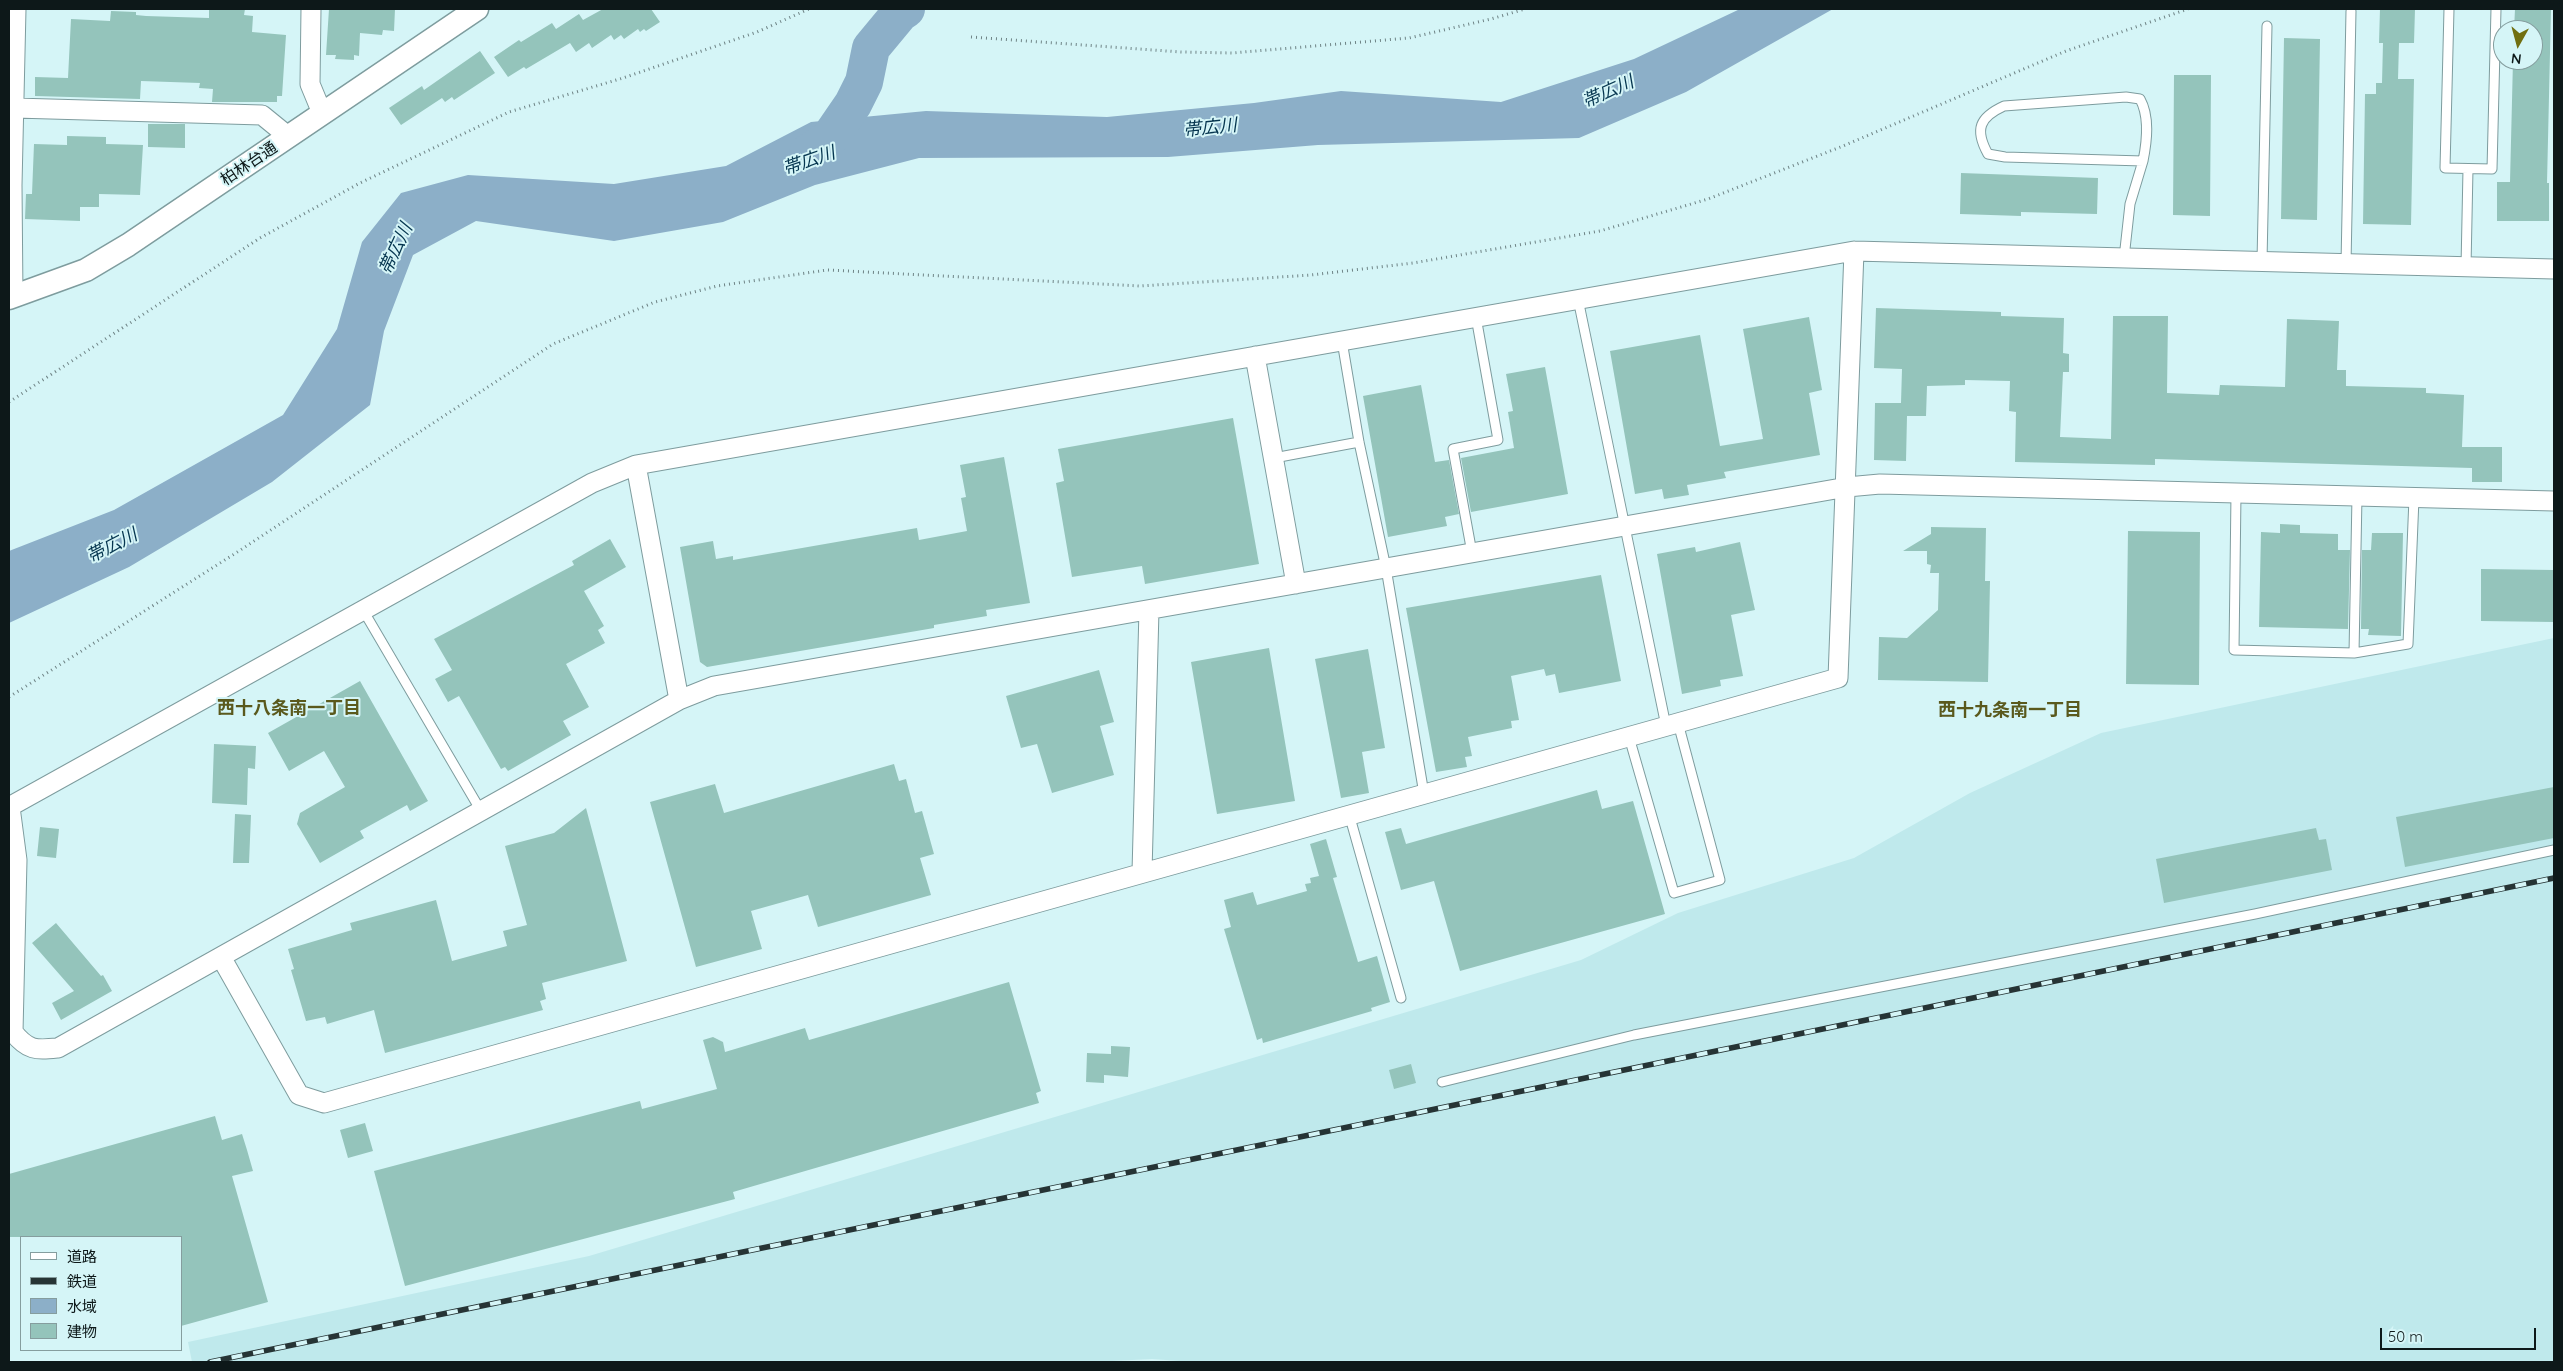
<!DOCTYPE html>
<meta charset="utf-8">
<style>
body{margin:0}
#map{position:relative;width:2563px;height:1371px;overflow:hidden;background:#d5f5f7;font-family:Quicksand,"Noto Sans JP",sans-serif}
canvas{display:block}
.frame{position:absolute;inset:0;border:10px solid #0d1819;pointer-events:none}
.legend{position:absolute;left:20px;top:1236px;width:162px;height:115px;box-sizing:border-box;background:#d5f5f7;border:1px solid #859d9e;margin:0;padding:6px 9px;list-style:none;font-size:15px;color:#0d1819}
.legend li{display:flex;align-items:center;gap:10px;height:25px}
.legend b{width:25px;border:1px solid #859d9e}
.north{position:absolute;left:2493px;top:20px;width:50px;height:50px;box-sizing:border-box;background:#d5f5f7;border:1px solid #859d9e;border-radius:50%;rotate:187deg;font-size:14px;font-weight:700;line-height:20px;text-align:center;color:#0d1819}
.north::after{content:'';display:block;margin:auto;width:18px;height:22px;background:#716f11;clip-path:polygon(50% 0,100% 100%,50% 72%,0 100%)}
.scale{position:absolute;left:2380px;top:1328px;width:156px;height:22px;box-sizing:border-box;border:2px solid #0d1819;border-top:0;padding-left:6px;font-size:15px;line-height:18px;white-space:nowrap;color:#0d1819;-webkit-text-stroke:4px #d5f5f7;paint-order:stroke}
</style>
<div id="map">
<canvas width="2563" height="1371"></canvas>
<div class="frame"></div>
<ul class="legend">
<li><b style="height:6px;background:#fff"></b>道路</li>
<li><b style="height:6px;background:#263435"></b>鉄道</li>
<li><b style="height:14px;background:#8cafc8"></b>水域</li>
<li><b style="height:14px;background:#94c4bb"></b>建物</li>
</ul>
<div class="north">N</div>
<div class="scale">50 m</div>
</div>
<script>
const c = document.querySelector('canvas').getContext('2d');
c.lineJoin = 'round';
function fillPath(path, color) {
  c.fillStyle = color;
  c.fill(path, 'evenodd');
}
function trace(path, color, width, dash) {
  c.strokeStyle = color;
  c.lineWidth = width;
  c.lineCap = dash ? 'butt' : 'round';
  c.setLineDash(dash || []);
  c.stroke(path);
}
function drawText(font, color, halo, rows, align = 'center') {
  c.font = font + ' Quicksand,"Noto Sans JP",sans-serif';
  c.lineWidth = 4;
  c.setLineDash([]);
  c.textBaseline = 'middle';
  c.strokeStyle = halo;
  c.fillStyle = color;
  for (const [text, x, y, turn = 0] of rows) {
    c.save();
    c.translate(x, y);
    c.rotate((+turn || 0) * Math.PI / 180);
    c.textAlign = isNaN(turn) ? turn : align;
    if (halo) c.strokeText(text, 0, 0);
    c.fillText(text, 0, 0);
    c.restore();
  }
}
fillPath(new Path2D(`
 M2554,638V1362H1193L1152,1359L1092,1362H192L188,1342L589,1256L1581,960L1678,913L1854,858L1970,793L2101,733Z`), '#bfe9ec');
fillPath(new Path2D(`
 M1740,9H1833L1686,92L1579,138L1318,145L1168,157L919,158L815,185L723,222L614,241L476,221L413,255L384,331L370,405L272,482L129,567L9,623V551L114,510L283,415L337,329L362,242L401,193L468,175L614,184L726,166L811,122L926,111L1107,117L1254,103L1341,91L1501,102L1634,59Z`), '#8cafc8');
trace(new Path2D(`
 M808,153L829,139L853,104L864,82L871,48L900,13L906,9`), '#8cafc8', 38);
fillPath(new Path2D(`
 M209,9H245L244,15L253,16L252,32L286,35L282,96H277V102H212L213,89L199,88L200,83L141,81L140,99L35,96V77L68,78L71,19L110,21L111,11L136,12V15L146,16L209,18Z
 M329,9H395L394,31L383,30L382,35L360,33L359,56L354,55V60L335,59L336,55H326Z
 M603,9H651L660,22L646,31L644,29L640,32L638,29L624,39L621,35L614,40L611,35L592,48L589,43L576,52L570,43L526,69L524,67L508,77L494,57L519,40L521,42L552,23L556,29L579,14L583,20Z
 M2380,9H2415L2414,43H2399L2398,79H2414L2411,225L2363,224L2365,94H2376V83H2382L2383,43H2379Z
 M2515,9H2551L2547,183H2549V221H2497V182H2510L2513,60H2533V30H2514Z
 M2284,38L2320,39L2317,220L2281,219Z
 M480,51L495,73L454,100L452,97L445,102L442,98L401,125L389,108L422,86L424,90Z
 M2174,75H2211L2210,216L2173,215Z
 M148,124H185V148L148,147Z
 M67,136L106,137V144L143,145L140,195L99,194V207H80V221L25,219L26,194H32L34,144L67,145Z
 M1961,173L2098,178L2097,214L2021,212V216L1960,214Z
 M1876,308L2001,312V316L2064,318L2063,353L2069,354V372H2063L2060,437L2111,439L2113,316H2168L2167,393L2219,395L2220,385L2285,387L2287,319L2339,321L2337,370H2346V386L2426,388V393L2464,395L2462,447H2502V482H2472V468L2155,459V465L2015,462L2016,412L2009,411L2010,381L1965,380V385L1927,386L1926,416H1907L1906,461L1874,460L1875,403H1901L1902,369L1874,368Z
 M1809,317L1822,390L1809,393L1820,455L1724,472L1726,478L1687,485L1689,495L1664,499L1662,489L1635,494L1610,351L1700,335L1720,446L1763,439L1743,329Z
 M1545,367L1568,494L1471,512L1461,458L1514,448L1508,412L1513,411L1506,374Z
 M1421,385L1435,462L1449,460L1459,514L1445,517L1447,526L1388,537L1363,396Z
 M1233,418L1259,564L1145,584L1142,566L1072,577L1056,483L1064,481L1058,449Z
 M1004,457L1030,603L986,610L987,616L934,625V628L707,667L700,662L680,547L713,541L716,559L733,556V560L917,528L919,540L967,531L961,498L966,497L960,465Z
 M2280,524L2300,525V533L2338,534V550H2350L2348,629L2259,627L2261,532L2280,533Z
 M1931,527L1986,528L1985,581H1990L1988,682L1878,680L1879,637L1907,638L1938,610L1939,573H1930L1931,565L1927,564V551H1903L1931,534Z
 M2128,531L2200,532L2199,685L2126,684Z
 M2372,533H2403L2401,636L2368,635L2369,629H2361L2362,550H2371Z
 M610,539L626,567L584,591L604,626L598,630L605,643L566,664L589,707L563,721L571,735L508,771L505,767L501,769L459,696L448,702L435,679L452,670L434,639L574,565L572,561Z
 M1740,542L1755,610L1731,615L1743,676L1720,680L1721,686L1682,694L1657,554L1695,547L1696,552Z
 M2481,569L2554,570V622L2481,621Z
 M1601,575L1621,681L1559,693L1555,674L1546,676L1544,669L1511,676L1519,720L1511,721L1512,728L1468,737L1472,756L1465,757L1467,767L1436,772L1406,608Z
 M1269,648L1295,801L1217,814L1191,662Z
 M1368,649L1385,748L1362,752L1369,793L1341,798L1315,659Z
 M1099,670L1114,722L1100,726L1114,775L1052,793L1037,744L1021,748L1006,696Z
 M360,681L428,801L410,811L407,805L360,831L364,838L320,863L297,824L300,813L345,787L324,751L289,771L268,733Z
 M214,744L256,746L255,769L248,768L247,805L212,803Z
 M894,764L899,781L906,779L915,813L922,811L934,854L920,858L931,895L818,927L808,895L751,911L762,949L696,967L650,802L715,784L724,813Z
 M2554,787V838L2405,867L2396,817Z
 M1597,790L1602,809L1633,801L1665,914L1460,971L1434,881L1401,890L1385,832L1401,828L1406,844Z
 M586,808L627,961L542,983L546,999L540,1001L543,1010L385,1053L374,1010L327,1024L325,1017L306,1021L291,970L294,969L288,949L352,930L350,923L436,900L452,961L507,946L503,931L527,925L505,846L554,833Z
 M235,814L251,815L249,863H233Z
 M40,827L59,829L56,858L37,856Z
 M2316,828L2319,840L2326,839L2332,870L2164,903L2156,859Z
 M1326,839L1337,877L1333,878L1358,962L1377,956L1390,1002L1371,1008L1372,1011L1263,1043L1262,1038L1257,1040L1224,929L1231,927L1224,900L1253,892L1257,905L1307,891L1305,884L1311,883L1310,878L1319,876L1310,844Z
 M56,923L101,976L103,975L112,991L61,1020L52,1003L74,991L32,943Z
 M1009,982L1041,1091L1036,1093L1039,1103L733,1192L735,1199L405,1286L374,1171L640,1101L642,1109L717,1089L703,1040L713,1037L723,1042L725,1052L805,1028L809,1040Z
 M1111,1046L1130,1047L1128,1077L1104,1075V1083L1086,1082L1087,1053L1111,1054Z
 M1411,1064L1416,1083L1394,1089L1389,1070Z
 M215,1116L222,1140L242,1134L247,1150L253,1171L232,1176L268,1302L181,1326V1237H9V1174Z
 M365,1123L373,1151L348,1158L340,1130Z`), '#94c4bb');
const service = new Path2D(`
 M2449,9L2445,168L2492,169L2496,9
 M2126,97L2140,99C2150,117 2147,141 2143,161L2005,157L1988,154C1974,129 1980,117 2004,106Z
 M2124,258L2130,204L2143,161
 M2262,261L2267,26
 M2346,264L2351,11
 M2466,267L2468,169
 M1578,299L1666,726
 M1342,341L1359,442L1386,568L1424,794
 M1274,458L1359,442
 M2236,494L2234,650L2354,653L2408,644L2414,498
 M1472,553L1453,449L1498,440L1476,317
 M363,610L481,811
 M2354,653L2357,496
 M1629,737L1674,893L1720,880L1678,723
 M1349,814L1401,998
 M1442,1082L1634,1035L2255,914L2554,850`);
const minor = new Path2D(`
 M311,9L310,84L322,113
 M15,108L262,115L289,137
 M13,297L12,185L16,9
 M1255,356L1296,584
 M636,465L679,700
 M9,807L592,483L636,465L1854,251L2554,269
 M10,807L17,860L13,1032C28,1051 36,1050 58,1048L679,700L714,686L1847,487L1880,484L2554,501
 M1142,872L1149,610
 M221,957L299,1095L324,1103L1838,678L1854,251`);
const tertiary = new Path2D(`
 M9,298L86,270L128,245L477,9`);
trace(service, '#7e9c9e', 11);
trace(minor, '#7e9c9e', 21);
trace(tertiary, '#7e9c9e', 25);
trace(new Path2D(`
 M971,37L1181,52L1232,53L1409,38L1491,19L1525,9
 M9,402L260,238L360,183L509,112L623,78L757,32L809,9
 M9,697L239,551L553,344L655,302L717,286L827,270L1140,286L1311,275L1413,263L1600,231L1708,199L1843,146L2066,51L2188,9`), '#6e8385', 3, [1, 4]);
trace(service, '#fff', 9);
trace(minor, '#fff', 19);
trace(tertiary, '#fff', 22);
const rail = new Path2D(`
 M210,1362L2554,878`);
trace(rail, '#263435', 5.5);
trace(rail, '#d5f5f7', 4, [11]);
drawText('16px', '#0d1819', '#d5f5f7', [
 ["柏林台通",249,164,-34]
]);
drawText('italic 18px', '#05354f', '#d5f5f7', [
 ["帯広川",1608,92,-24],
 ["帯広川",1210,128,-6],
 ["帯広川",809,161,-19],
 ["帯広川",396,249,-65],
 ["帯広川",112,546,-27]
]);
drawText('bold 18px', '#5a591d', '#d5f5f7', [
 ["西十八条南一丁目",289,709],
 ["西十九条南一丁目",2010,711]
]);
</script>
